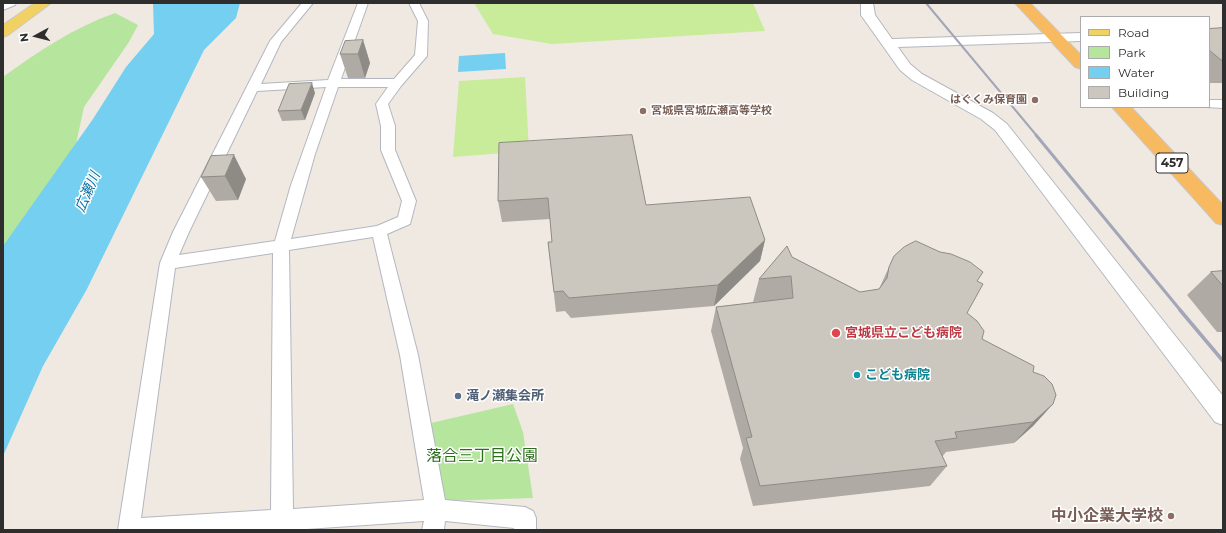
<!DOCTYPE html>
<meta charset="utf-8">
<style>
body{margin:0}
#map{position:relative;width:1226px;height:533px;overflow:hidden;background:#efe9e1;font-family:Montserrat,sans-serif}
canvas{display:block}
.frame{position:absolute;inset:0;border:4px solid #2e2e2e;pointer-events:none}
.legend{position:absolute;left:1080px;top:16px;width:130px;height:92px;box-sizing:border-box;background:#fff;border:1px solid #ababab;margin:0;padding:5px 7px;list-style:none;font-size:12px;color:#2e2e2e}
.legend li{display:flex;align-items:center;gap:8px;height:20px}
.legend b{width:20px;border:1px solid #ababab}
.north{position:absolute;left:16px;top:16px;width:40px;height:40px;-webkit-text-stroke:3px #fff;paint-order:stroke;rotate:263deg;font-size:11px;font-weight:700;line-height:16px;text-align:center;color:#2e2e2e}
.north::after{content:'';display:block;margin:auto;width:14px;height:18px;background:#2e2e2e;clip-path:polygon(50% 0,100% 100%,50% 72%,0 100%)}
</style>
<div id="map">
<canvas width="1226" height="533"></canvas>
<div class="frame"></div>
<ul class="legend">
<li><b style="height:5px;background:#f2d163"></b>Road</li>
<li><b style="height:11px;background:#b6e59e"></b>Park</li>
<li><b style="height:11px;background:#75cff0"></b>Water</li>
<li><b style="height:11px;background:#cbc7bf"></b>Building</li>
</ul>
<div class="north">N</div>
</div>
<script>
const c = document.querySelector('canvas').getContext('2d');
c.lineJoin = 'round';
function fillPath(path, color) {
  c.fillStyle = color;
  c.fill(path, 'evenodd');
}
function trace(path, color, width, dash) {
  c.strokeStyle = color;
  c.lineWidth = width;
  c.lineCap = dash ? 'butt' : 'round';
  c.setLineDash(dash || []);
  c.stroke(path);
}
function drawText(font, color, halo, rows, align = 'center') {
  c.font = font + ' Montserrat,"Noto Sans JP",sans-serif';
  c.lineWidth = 3;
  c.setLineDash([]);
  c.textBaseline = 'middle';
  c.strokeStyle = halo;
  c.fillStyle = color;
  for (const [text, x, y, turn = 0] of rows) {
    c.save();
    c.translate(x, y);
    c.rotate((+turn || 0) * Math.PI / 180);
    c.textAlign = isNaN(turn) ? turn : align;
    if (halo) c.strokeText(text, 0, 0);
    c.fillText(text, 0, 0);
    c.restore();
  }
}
fillPath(new Path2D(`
 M115,13L138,25L129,42L84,107L73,158L3,366V77C37,52 75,27 115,13Z
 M513,404L523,432L533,498L443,501L431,423Z`), '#b6e59e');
fillPath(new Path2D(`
 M474,3H753L765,31L552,44L493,34Z
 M525,77L529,151L453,157L459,81Z`), '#c9ec9a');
fillPath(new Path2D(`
 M153,3H240L236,18L204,50L87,289L43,366L3,456V246L93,119L126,67L154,34Z
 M505,53L506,69L458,72L459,56Z`), '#75cff0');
const minor = new Path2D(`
 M3,3H16L15,5L3,10Z
 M302,3H313L281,42L261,84L328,80L358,3H368L341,79H394L415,55L418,21L409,3H419L428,21L427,56L401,86L388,104L395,126V150L416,201L410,224L387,234L418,355L445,500L525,507L533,511L536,518V530H514V528L445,521L444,530H422L424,521L292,530H118L160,263L173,232L270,41ZM326,87L291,185L275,241L179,255L189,232L257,91ZM338,87H388L376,104L381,126V150L402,201L398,217L377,226L291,239L315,154ZM373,237L400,355L424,500L293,509L289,250ZM273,253L271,510L141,518L175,268Z
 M1209,100H1223V108L1206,107H1209Z`);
const tertiary = new Path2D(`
 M861,3H873L875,15L892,39L1081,33V41L898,47L910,64L922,74L993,113L1007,124L1223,396V425L1215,422L995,130L981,119L912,80L900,70L861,15Z`);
const primary = new Path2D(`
 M35,3H51L8,35L3,37V25Z`);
const trunk = new Path2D(`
 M1015,3H1030L1081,55V69L1075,67Z
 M1112,107H1131L1223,205V225L1216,223Z`);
trace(minor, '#b4b7c1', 2);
trace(tertiary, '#b4b7c1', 2);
trace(primary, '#c9c9c9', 2);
trace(trunk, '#c9c9c9', 2);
fillPath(minor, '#fff');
fillPath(tertiary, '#fff');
fillPath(primary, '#f2d163');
fillPath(trunk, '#f8ba60');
trace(new Path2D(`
 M926,3L1037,136`), '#a3a6b8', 2);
trace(new Path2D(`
 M1036,135L1181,311`), '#a3a6b8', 3);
trace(new Path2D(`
 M1180,310L1223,361`), '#a3a6b8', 3.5);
fillPath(new Path2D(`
 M1223,28V83H1209V29Z
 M363,40L370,63L365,78H348L340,54Z
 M315,93L305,120L282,121L278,111Z
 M499,143L646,205L765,240L760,261L714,306L571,318L565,311L556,312L548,242H552L550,219L502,222L498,201Z
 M211,156L246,179L238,200L216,201L201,177Z
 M792,257L860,292L879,289L889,267L977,281L967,313L982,339L1033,372L1053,404L1033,426L1014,443L946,452L942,457L947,466L930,486L753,506L740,459L743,448L711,331L716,307L764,301L753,302L759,279Z
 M1223,271V332H1217L1187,295L1211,272Z`), '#afaba4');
fillPath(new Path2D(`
 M363,40L370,63L365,78L358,54Z
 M312,83L315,93L305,120L301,110Z
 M234,155L246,179L238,200L225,176Z
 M765,240L760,261L714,306L718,285Z
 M1053,404L1033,426L1014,443L1033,422Z`), '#8e8b86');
const building = new Path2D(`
 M1223,28V60H1221L1209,50V29Z
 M363,40L358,54H340L345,41Z
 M312,83L301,110L278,111L289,84Z
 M632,135L646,205L750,197L765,240L718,285L569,298L563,291L554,292L548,242H552L548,198L498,201L499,143Z
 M234,155L225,176L201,177L211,156Z
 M916,241L940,252L951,254L970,262L983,272L977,281L983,284L967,313L977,321L984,331L982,339L1034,366L1033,372L1044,376L1052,384L1056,395L1053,404L1033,422L955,432L957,438L935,441L947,466L760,486L746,438L752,437L716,307L793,298L791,276L759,279L787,246L792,257L860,292L879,289L887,278L889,267L894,256L904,247Z
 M1223,271V286L1211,272Z`);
fillPath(building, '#cbc7bf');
trace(building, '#8e8b86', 1);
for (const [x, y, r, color] of [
 [1035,100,4,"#8d6e63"],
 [643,111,4,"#8d6e63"],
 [836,333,5,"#e0444e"],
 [857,375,4,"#0f9aa8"],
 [458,396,4,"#5c6f8a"],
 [1171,516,4,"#8d6e63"]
]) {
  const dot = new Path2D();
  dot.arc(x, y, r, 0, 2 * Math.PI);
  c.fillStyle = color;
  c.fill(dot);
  trace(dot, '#fff', 1.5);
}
drawText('bold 11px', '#785e54', '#fff', [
 ["はぐくみ保育園",1027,100],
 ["宮城県宮城広瀬高等学校",651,111,"left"]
], 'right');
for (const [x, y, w] of [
 [1172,163,32]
]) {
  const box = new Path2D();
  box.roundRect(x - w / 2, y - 10, w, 20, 3);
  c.fillStyle = '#fff';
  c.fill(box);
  trace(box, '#2e2e2e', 1);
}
drawText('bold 12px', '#2e2e2e', null, [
 ["457",1172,163]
]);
drawText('bold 13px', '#be3a42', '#fff', [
 ["宮城県立こども病院",845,333]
], 'left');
drawText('bold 13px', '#0d838f', '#fff', [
 ["こども病院",865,375]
], 'left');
drawText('bold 13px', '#4e5e75', '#fff', [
 ["滝ノ瀬集会所",466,396]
], 'left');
drawText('italic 14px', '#0d6fa3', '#fff', [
 ["広瀬川",88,192,-67]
]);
drawText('16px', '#2c6e1b', '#fff', [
 ["落合三丁目公園",482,456]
]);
drawText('bold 16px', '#785e54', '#fff', [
 ["中小企業大学校",1163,516]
], 'right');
</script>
